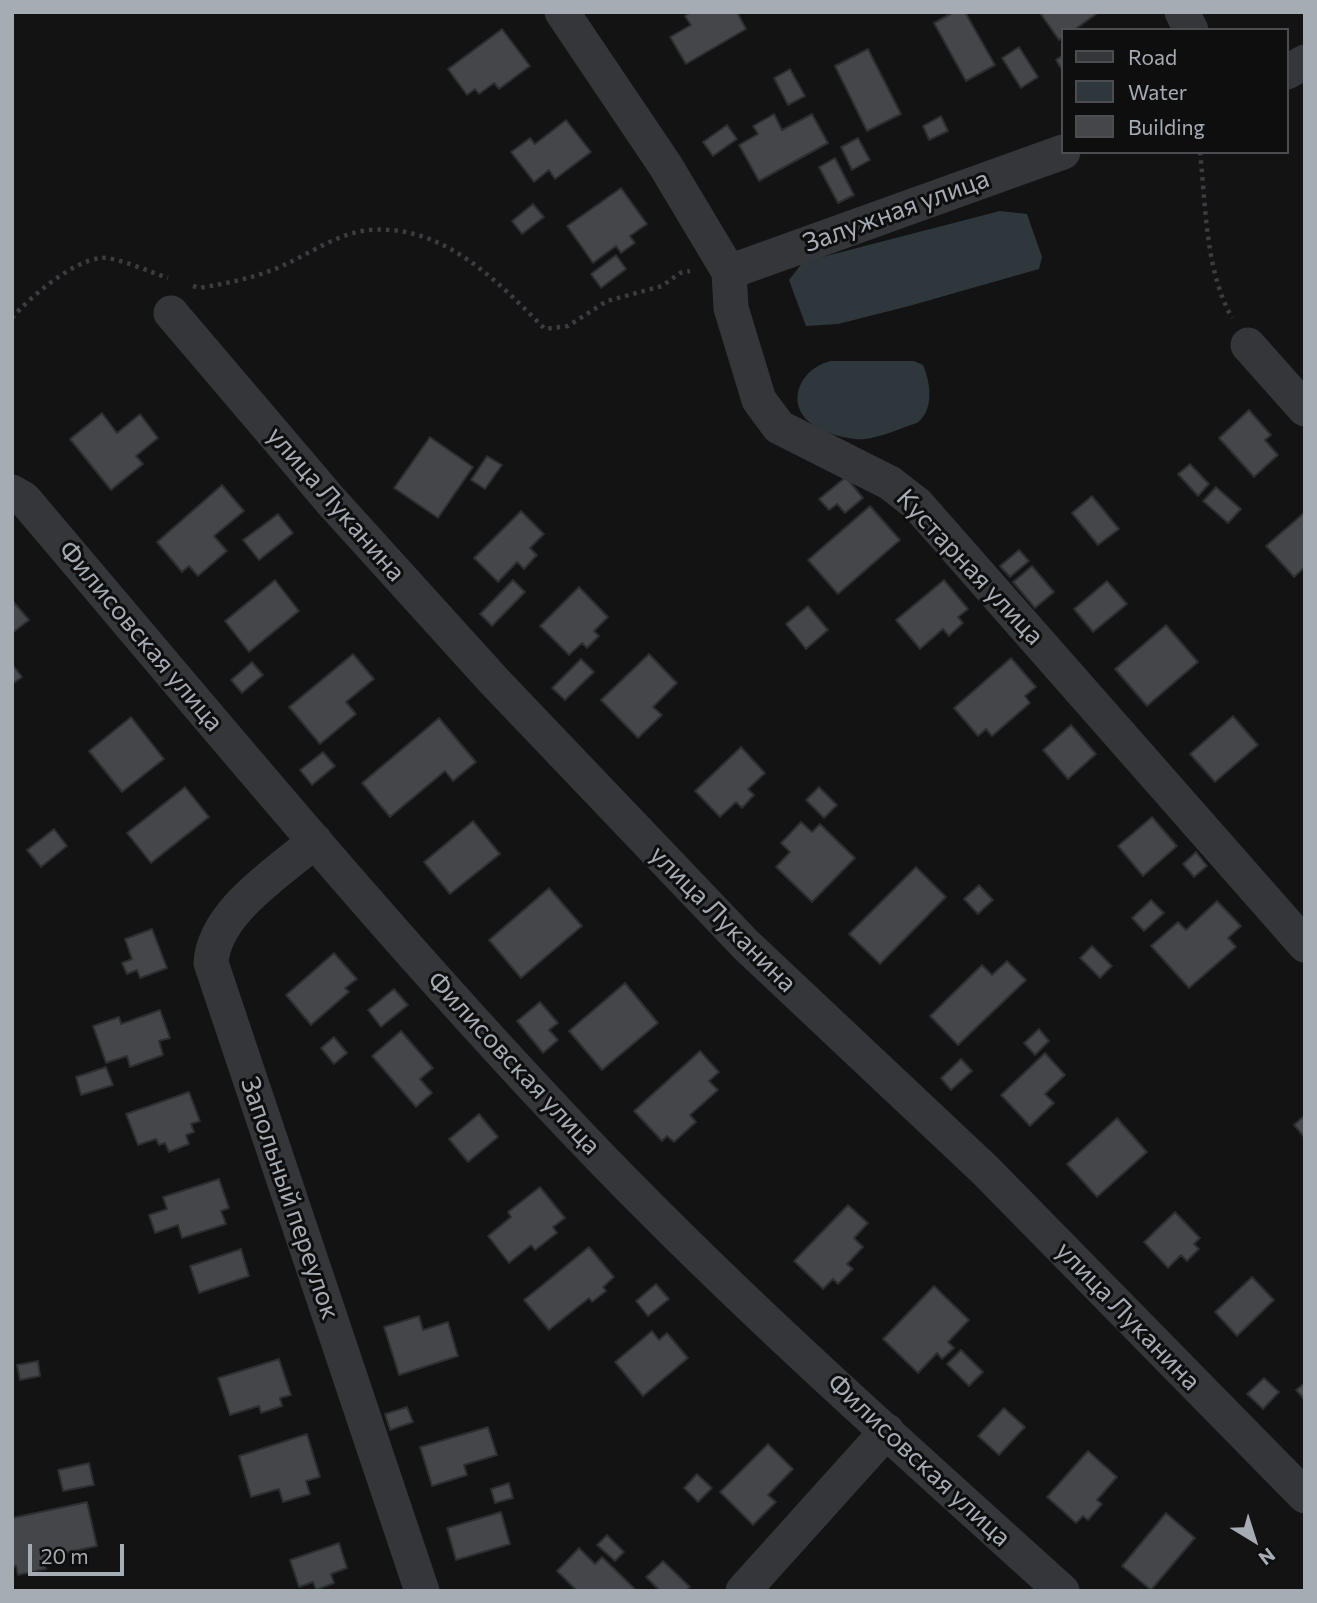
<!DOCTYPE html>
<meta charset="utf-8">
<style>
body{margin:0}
#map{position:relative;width:1317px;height:1603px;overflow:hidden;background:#131314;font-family:Commissioner,sans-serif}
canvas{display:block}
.frame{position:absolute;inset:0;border:14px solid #a6acb3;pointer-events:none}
.legend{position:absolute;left:1061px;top:28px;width:228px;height:126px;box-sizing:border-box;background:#0e0e0f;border:2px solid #4b4d51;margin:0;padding:9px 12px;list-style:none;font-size:21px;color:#a6acb3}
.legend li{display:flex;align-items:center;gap:14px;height:35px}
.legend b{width:35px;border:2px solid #4b4d51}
.north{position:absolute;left:1219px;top:1505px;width:70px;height:70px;-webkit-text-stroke:5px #0e0e0f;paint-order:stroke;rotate:142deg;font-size:19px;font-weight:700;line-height:28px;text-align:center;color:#a6acb3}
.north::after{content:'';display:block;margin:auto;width:24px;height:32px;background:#a6acb3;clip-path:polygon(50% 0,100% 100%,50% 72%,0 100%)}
.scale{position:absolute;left:28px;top:1544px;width:96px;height:32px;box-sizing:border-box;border:4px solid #a6acb3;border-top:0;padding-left:9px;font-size:21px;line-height:24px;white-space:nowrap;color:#a6acb3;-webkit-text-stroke:5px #0e0e0f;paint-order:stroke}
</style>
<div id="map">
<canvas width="1317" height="1603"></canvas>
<div class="frame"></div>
<ul class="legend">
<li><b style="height:9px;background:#353639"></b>Road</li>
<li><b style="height:19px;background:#2e373c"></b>Water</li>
<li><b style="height:19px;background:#454649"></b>Building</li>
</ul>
<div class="north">N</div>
<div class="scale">20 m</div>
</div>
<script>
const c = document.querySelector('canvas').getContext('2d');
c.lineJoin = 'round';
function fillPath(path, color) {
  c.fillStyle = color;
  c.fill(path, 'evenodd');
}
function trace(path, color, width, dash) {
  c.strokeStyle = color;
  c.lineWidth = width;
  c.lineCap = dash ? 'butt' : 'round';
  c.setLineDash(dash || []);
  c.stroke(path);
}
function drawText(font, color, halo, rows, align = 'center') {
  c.font = font + ' Commissioner,sans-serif';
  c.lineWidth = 6;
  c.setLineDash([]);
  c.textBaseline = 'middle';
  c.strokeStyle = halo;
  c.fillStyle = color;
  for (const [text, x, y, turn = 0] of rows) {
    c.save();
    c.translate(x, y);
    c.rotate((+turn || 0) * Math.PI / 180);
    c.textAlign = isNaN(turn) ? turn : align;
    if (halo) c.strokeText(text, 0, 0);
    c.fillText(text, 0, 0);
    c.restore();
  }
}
fillPath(new Path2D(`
 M1000,211L1027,214L1042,257L1039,269L909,306L838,324L806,326L789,280L803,262Z
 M831,361H914L923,365C931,383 934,411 917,423C901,428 882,437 865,439C848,441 816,431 805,418C786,395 806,366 831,361Z`), '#2e373c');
const building = new Path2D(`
 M691,12H737L746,29L686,64L670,37L691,25L685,16Z
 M954,12H965L995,65L966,81L934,23Z
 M1099,12L1074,30H1063V37L1059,40L1040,13Z
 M502,29L530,66L499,89L494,83L479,94L475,89L467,95L448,69Z
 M1019,47L1038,77L1021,88L1002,58Z
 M868,49L901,114L867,131L835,66Z
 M1063,55V71L1056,60Z
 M790,69L805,96L788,105L774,78Z
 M774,114L782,130L812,114L828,143L759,181L739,145L758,134L753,126Z
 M941,116L948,131L929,140L923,126Z
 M566,120L591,152L555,179L549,170L534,182L511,152L530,138L535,144Z
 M727,125L737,139L713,156L703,142Z
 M858,138L870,160L852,170L841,147Z
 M835,158L854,195L838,203L819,167Z
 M621,188L647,224L630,236L635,243L621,253L616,246L593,263L567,226Z
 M533,204L544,217L522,234L512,221Z
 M616,255L626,269L601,288L591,274Z
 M1249,410L1271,435L1265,440L1278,455L1254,477L1219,438Z
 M102,413L117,433L140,414L158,438L136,456L143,464L111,490L70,439Z
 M430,437L473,467L438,518L394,488Z
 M487,456L502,465L485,489L471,480Z
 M1190,464L1209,484L1198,496L1178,474Z
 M846,477L863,498L845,513L837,504L829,510L819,499Z
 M222,485L244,511L214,536L227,551L198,576L189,566L182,572L157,542Z
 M1216,487L1241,509L1228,523L1203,501Z
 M1092,496L1119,529L1098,545L1072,513Z
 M870,506L900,540L838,594L808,560Z
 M521,511L544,534L530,548L537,555L524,569L517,562L498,582L474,558Z
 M1305,512V567L1294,577L1266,546Z
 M278,514L293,533L259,560L243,540Z
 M1019,550L1029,561L1010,577L1000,566Z
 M1032,566L1054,592L1035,608L1013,582Z
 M275,580L299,611L249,652L225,621Z
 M513,580L525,592L492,626L480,614Z
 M944,580L968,609L958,617L963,623L949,636L943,629L920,649L896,620Z
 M1107,581L1127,604L1093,632L1074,609Z
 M579,587L608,617L594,631L599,636L587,648L582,643L569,655L540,626Z
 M12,600L29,620L12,633Z
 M808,606L828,630L806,649L786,624Z
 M1166,625L1198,662L1147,706L1115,669Z
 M353,654L374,679L346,702L356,714L320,744L289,707Z
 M649,654L677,683L653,707L662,715L638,738L601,700Z
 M1011,658L1036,687L1025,696L1030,703L992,736L986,729L978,736L954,708Z
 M581,659L594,672L565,700L552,688Z
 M252,662L263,675L242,693L231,680Z
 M12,664L22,677L12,684Z
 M1233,716L1258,745L1215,782L1190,754Z
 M131,717L164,759L122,792L89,751Z
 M439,718L476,762L453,781L445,771L390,817L362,783Z
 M1071,725L1096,754L1068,779L1043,750Z
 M741,747L765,773L748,789L754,795L742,808L736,802L720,817L695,791Z
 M323,752L335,766L312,785L300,770Z
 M185,787L209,817L151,863L127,833Z
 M819,787L837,805L824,818L806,800Z
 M1152,817L1177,846L1143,876L1118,846Z
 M473,821L500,854L450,894L424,862Z
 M801,822L812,832L820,824L855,858L812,902L776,867L790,852L781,843Z
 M54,829L67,846L41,867L27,850Z
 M1196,852L1207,866L1194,877L1183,864Z
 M916,867L946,897L880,964L849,934Z
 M979,885L993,900L978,914L964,899Z
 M549,888L582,926L521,978L489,940Z
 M1151,900L1164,913L1144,931L1132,918Z
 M1217,901L1241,926L1228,938L1236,947L1189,988L1151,946L1178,922L1186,930Z
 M152,929L167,968L140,978L137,970L127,974L122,963L132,959L125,939Z
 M1092,946L1112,966L1100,978L1080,958Z
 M334,953L357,979L345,988L349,992L311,1025L286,995Z
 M1007,961L1026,980L958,1045L930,1016L982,965L992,975Z
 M625,983L658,1023L602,1070L569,1031Z
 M394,989L408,1005L381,1027L368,1010Z
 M540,1002L558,1023L549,1030L558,1040L543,1053L517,1021Z
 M160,1010L170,1038L159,1041L163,1055L130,1067L127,1056L106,1063L93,1026L119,1017L121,1024Z
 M1039,1029L1049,1041L1035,1055L1024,1043Z
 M401,1031L433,1068L420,1079L432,1093L416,1107L372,1056Z
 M334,1037L347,1053L334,1064L321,1048Z
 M700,1051L719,1072L709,1081L718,1090L690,1115L696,1122L674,1142L667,1136L662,1141L634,1111Z
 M1045,1053L1065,1075L1045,1094L1054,1103L1030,1126L1001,1095Z
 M961,1059L972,1071L951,1090L941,1078Z
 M106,1067L113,1085L81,1095L76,1077Z
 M189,1092L200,1121L191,1124L194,1132L186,1135L189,1144L169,1152L165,1143L159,1145L156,1139L138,1145L126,1114Z
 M479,1114L498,1137L468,1162L449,1139Z
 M1305,1115V1138L1294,1125Z
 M1117,1118L1147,1152L1097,1197L1067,1164Z
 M219,1179L229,1208L221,1211L226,1224L182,1238L178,1225L155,1233L149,1215L167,1209L163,1197Z
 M540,1187L565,1218L553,1227L557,1233L535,1250L531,1245L509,1263L488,1236L511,1217L508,1212Z
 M848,1205L868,1223L854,1238L863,1247L847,1264L853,1269L838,1284L833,1279L823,1289L794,1261Z
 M1175,1212L1200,1238L1194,1244L1199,1249L1187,1261L1181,1255L1168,1268L1144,1242Z
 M589,1247L614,1277L603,1287L606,1291L592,1302L589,1298L549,1330L524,1300Z
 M241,1249L249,1276L199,1293L190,1266Z
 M1252,1277L1274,1300L1237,1336L1215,1312Z
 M656,1284L669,1299L648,1316L636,1301Z
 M934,1286L969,1320L948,1342L954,1348L942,1359L937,1353L918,1373L883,1339Z
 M419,1316L423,1330L448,1322L458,1356L399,1375L384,1327Z
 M652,1331L659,1340L667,1333L688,1358L643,1396L615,1362Z
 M961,1350L983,1372L969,1386L947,1364Z
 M279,1359L291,1395L280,1398L282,1406L261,1413L259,1406L230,1415L218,1378Z
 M38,1361L40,1376L20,1380L17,1365Z
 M1264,1378L1279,1392L1263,1409L1247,1394Z
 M1305,1383V1400L1296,1390Z
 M407,1407L413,1422L390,1430L385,1414Z
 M1004,1408L1025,1427L999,1455L978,1436Z
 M488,1427L497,1455L464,1465L467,1475L432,1486L420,1447Z
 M307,1434L320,1477L306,1481L310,1494L283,1502L279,1489L251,1497L239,1456Z
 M768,1444L793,1469L768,1495L776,1502L753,1525L720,1492Z
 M1088,1451L1117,1477L1097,1500L1102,1504L1088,1520L1083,1516L1076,1523L1047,1497Z
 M89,1463L94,1485L63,1491L58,1470Z
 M697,1474L712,1488L698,1502L684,1488Z
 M509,1483L513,1498L495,1503L491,1489Z
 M87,1502L97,1546L43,1558L46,1569L18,1575L16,1566L12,1567V1518Z
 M501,1512L510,1544L456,1560L447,1528Z
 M1166,1513L1195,1538L1151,1590L1122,1566Z
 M607,1535L624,1552L615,1561L597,1545Z
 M339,1543L347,1568L331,1574L334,1583L316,1590L313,1582L299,1587L290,1560Z
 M579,1548L595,1564L602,1557L637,1591H577L557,1571Z
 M663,1561L690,1587L686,1591H660L646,1577Z`);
fillPath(building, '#454649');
trace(building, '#2d2e30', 2);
trace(new Path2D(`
 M1200,152C1206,206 1205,270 1232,318
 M193,286L199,288C228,283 255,278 282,266C309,254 340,232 370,230C444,224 498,282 545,329L568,326L607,301L662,286L680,273L690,271
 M12,318C30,297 72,261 101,258C115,256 152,273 168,278`), '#3b3d40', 4.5, [3.5, 5]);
trace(new Path2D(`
 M562,12L665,165L729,272L731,308L759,400L779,427L890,483L917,504L1305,945
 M1182,12L1191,30
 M1287,72L1305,62
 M729,272L1063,152
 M171,313L331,501L495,682L746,945L985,1170L1305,1496
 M1248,345L1305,409
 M12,492L24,499C206,713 384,930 577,1133C730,1294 897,1442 1062,1591
 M315,841C278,873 214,912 211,963L422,1591
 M743,1591L887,1431`), '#353639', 35);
drawText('26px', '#a6acb3', '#0e0e0f', [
 ["Залужная улица",896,211,-20],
 ["улица Луканина",336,504,49],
 ["Кустарная улица",970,567,47],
 ["Филисовская улица",141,636,50],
 ["улица Луканина",723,919,45],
 ["Филисовская улица",514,1063,47],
 ["Запольный переулок",290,1198,71],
 ["улица Луканина",1128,1316,46],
 ["Филисовская улица",919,1460,43]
]);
</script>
